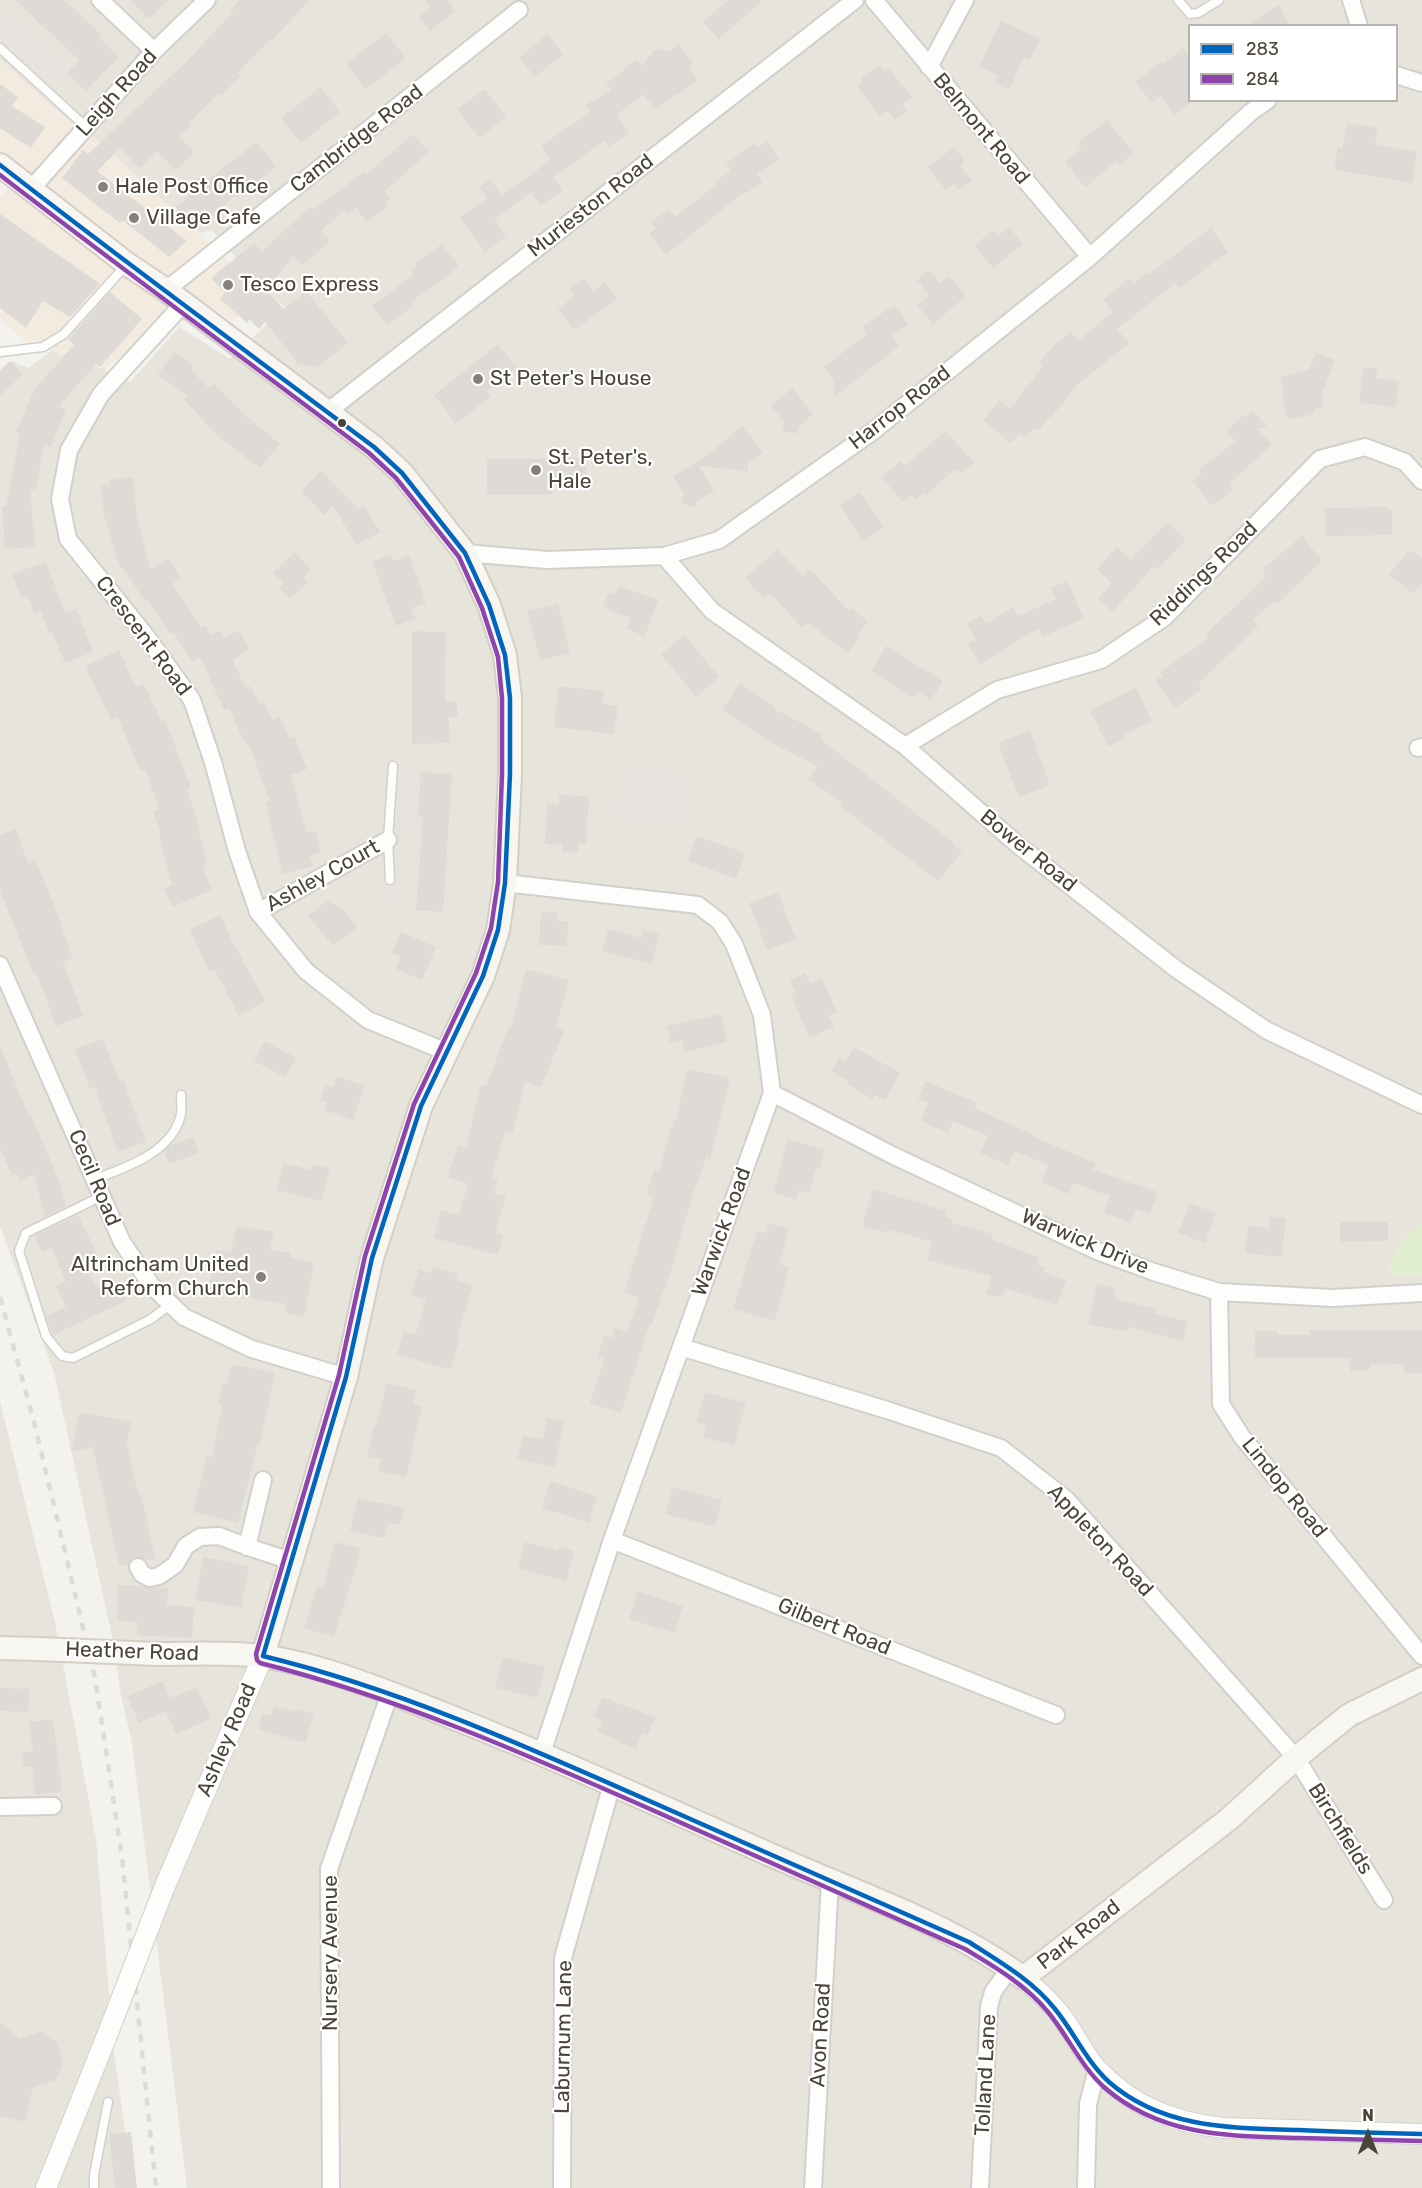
<!DOCTYPE html>
<style>
body{margin:0}
#map{position:relative;width:1422px;height:2188px;overflow:hidden;background:#f4f2ee;font-family:Rubik,sans-serif}
canvas{display:block}
.legend{position:absolute;left:1188px;top:24px;width:210px;height:78px;box-sizing:border-box;background:#fff;border:2px solid #b7b4b0;margin:0;padding:8px 10px;list-style:none;font-size:18px;color:#4b4439}
.legend li{display:flex;align-items:center;gap:12px;height:30px}
.legend b{width:30px;border:2px solid #b7b4b0}
.north{position:absolute;left:1338px;top:2104px;width:60px;height:60px;-webkit-text-stroke:4px #fff;paint-order:stroke;rotate:0deg;font-size:16px;font-weight:700;line-height:24px;text-align:center;color:#4b4439}
.north::after{content:'';display:block;margin:auto;width:21px;height:27px;background:#4b4439;clip-path:polygon(50% 0,100% 100%,50% 72%,0 100%)}
</style>
<div id="map">
<canvas width="1422" height="2188"></canvas>
<ul class="legend">
<li><b style="height:8px;background:#0065bd"></b>283</li>
<li><b style="height:8px;background:#8e44ad"></b>284</li>
</ul>
<div class="north">N</div>
</div>
<script>
const c = document.querySelector('canvas').getContext('2d');
c.lineJoin = 'round';
function fillPath(path, color) {
  c.fillStyle = color;
  c.fill(path, 'evenodd');
}
function trace(path, color, width, dash) {
  c.strokeStyle = color;
  c.lineWidth = width;
  c.lineCap = dash ? 'butt' : 'round';
  c.setLineDash(dash || []);
  c.stroke(path);
}
function drawText(font, color, halo, rows, align = 'center') {
  c.font = font + ' Rubik,sans-serif';
  c.lineWidth = 4.5;
  c.setLineDash([]);
  c.textBaseline = 'middle';
  c.strokeStyle = halo;
  c.fillStyle = color;
  for (const [text, x, y, turn = 0] of rows) {
    c.save();
    c.translate(x, y);
    c.rotate((+turn || 0) * Math.PI / 180);
    c.textAlign = isNaN(turn) ? turn : align;
    if (halo) c.strokeText(text, 0, 0);
    c.fillText(text, 0, 0);
    c.restore();
  }
}
fillPath(new Path2D(`
 M0,0H1422V2188H187L132,1743L121,1696L112,1636L54,1373L0,1226V371L11,361L28,368L57,347L130,382L179,327L230,359L285,307L258,283L212,230L199,233L96,139L59,113L0,59ZM1190,26H1396V100H1190Z
 M0,1401L55,1622L96,1839L114,2052L133,2188H0Z`), '#e7e4dc');
fillPath(new Path2D(`
 M0,59L59,113L96,139L263,293L233,322L192,295L105,370L25,341L0,319V198L23,173L0,153Z`), '#f3ebdf');
fillPath(new Path2D(`
 M1422,1222V1274L1387,1275L1401,1240Z`), '#e1eecf');
fillPath(new Path2D(`
 M0,5L66,68L53,82L0,33Z
 M620,765L689,775L681,830L612,819Z
 M387,767L413,769L403,903L376,902Z`), '#e6e3df');
fillPath(new Path2D(`
 M15,0H64L101,34L98,37L119,57L86,91L67,73L79,60Z
 M130,0H169L149,19Z
 M240,0H310L272,40L271,39L238,73L241,75L222,95L220,93L189,123L191,125L179,137L194,152L176,170L157,151L139,168L120,148L97,171L187,241L169,257L122,220L120,223L62,178L83,150L88,154L187,61L233,12L231,10Z
 M425,0H447L456,11L430,31L419,17L431,8Z
 M728,0H763L719,39L703,22Z
 M1279,5L1290,26H1245Z
 M1001,21L1040,39L1030,60L1024,57L1009,90L994,83L997,75L979,67Z
 M386,33L406,58L366,89L346,64Z
 M547,34L563,54L535,77L519,58Z
 M679,44L693,63L689,67L698,80L678,95L677,93L656,110L643,94L617,115L629,134L608,147L604,141L553,177L563,190L541,206L531,192L494,220L506,236L485,252L460,218L487,198L479,187L490,179L502,195L551,160L541,146L590,112L586,105L611,90L606,84L636,60L642,66L653,51L658,49L669,52Z
 M1183,48L1190,57V103L1175,115L1160,96L1152,103L1135,82L1161,62L1163,64Z
 M879,65L884,71L889,68L912,97L902,105L907,111L895,120L887,111L880,116L857,86L863,81L861,78Z
 M0,84L18,97L12,106L45,127L31,148L0,128Z
 M321,87L340,112L301,143L281,118Z
 M485,89L506,117L479,138L457,109Z
 M1107,120L1134,153L1119,165L1116,161L1085,187L1065,162L1082,148L1078,143Z
 M1347,123L1377,128L1375,145L1417,152L1412,183L1334,170L1338,147L1343,148Z
 M413,134L429,152L385,191L390,199L386,202L388,206L366,222L356,208L348,215L344,210L321,231L330,241L302,266L293,256L266,289L284,309L306,291L348,343L317,367L296,364V360L265,322L259,329L249,319L247,323L220,299L225,293L211,278L254,243L262,251L310,207L313,210L364,172L366,175Z
 M767,141L779,159L757,174L763,182L745,194L744,192L666,255L649,234L656,228L651,222L668,209L675,217L716,185L714,182L731,171L726,163L754,144L757,148Z
 M257,142L276,167L237,198L235,195L197,230L176,207L189,196L183,189L199,178L204,183Z
 M954,147L965,161L960,165L972,180L959,190L954,184L946,190L928,167Z
 M0,214L100,284L70,317L43,301L26,328L0,308Z
 M1009,227L1023,244L993,268L974,245L994,230L998,236Z
 M1211,228L1228,252L1179,288L1175,283L1117,329L1129,343L1077,385L1051,418L1049,417L1038,431L1034,428L1026,437L1020,433L1011,443L983,420L1000,400L1010,409L1043,366L1039,363L1052,347L1071,332L1078,341L1113,312L1103,300L1130,278L1134,283L1148,272L1149,274Z
 M442,244L459,267L411,302L413,306L387,325L372,306L413,275L410,270L416,266V263Z
 M929,270L940,283L949,276L966,296L933,324L917,305L929,295L917,280Z
 M583,278L593,291L605,282L617,299L574,330L558,309L575,296L569,288Z
 M110,292L142,319L100,367L96,364L59,406L66,409L51,447L44,444L36,490L30,489L35,547L5,549L2,506H6L20,434L16,432L34,390L74,345L68,339Z
 M894,305L908,324L892,336L899,346L834,397V380L824,367L867,334L862,327Z
 M498,344L516,367L487,391L491,396L456,424L434,395Z
 M174,352L194,366L191,370L209,388L214,384L247,417L280,444L260,468L217,435L184,400L188,396L158,375Z
 M1316,353L1335,360L1321,397L1324,407L1315,409L1313,414L1288,420L1282,394L1284,389L1280,377L1309,370Z
 M10,361L23,374L0,396V370Z
 M1363,367L1377,368L1376,378L1399,381L1396,407L1359,403Z
 M792,388L813,414L799,427L798,433L783,432L784,422L771,406Z
 M1253,411L1267,426L1257,429L1272,445L1230,483L1234,489L1212,506L1192,481L1202,473L1199,469L1211,459L1212,461L1235,441L1230,435L1223,437L1228,433L1226,431L1245,414L1247,416Z
 M742,426L763,452L748,464V471L699,466L714,491L697,501L695,508L681,503L684,494L673,476L705,457Z
 M945,431L974,462L960,474L955,469L926,495L924,492L915,500L911,495L902,502L882,477L901,461L905,466Z
 M586,458V481H552V495H487V459Z
 M321,471L358,509L364,506L380,532L357,545L333,506L324,515L301,491Z
 M133,477L137,519L151,569L168,558L181,578L172,584L201,627L205,625L212,635L220,630L225,638L238,630L250,648L233,660L245,687L250,686L259,704L264,702L272,720L280,716L289,738L294,736L307,769L291,775L307,833L315,830L321,852L310,856L313,866L283,874L265,802L270,801L249,745L246,746L229,708L224,710L200,657L192,661L173,632L170,634L148,600L145,601L122,567L120,568L104,515L101,485L109,484V480Z
 M860,492L884,527L863,541L840,505Z
 M1386,507V509L1392,511V535L1326,536L1325,508Z
 M1167,522L1186,540L1158,569L1154,566L1112,612L1098,599L1112,583L1097,569L1117,547L1131,560Z
 M1302,536L1322,561L1279,602L1269,605L1253,620L1258,626L1198,684L1202,689L1175,708L1155,680L1163,676L1160,672L1209,638L1206,634L1266,577L1263,569Z
 M778,549L803,576L810,569L849,611L851,608L868,621L858,635L860,637L848,653L808,623L802,628L770,593L763,598L745,578Z
 M1410,550L1422,559V584L1413,594L1389,574Z
 M295,552L311,570L304,578L308,583L290,598L279,587L283,583L273,573Z
 M391,555L393,561L409,555L426,603L411,608L415,619L396,626L372,562Z
 M46,562L65,613L76,609L93,652L65,663L52,632L49,633L41,612L34,614L28,596L22,598L12,574Z
 M1067,581L1084,618L1043,637L1039,628L980,664L968,644L976,639L966,624L981,616L986,624L1013,607L1018,616L1056,599L1051,588Z
 M619,586L658,600L645,636L627,629L631,618L603,608L609,592L616,594Z
 M558,604L570,653L540,660L527,611Z
 M412,631L446,632L445,702L457,701L458,717H449L450,743L412,744Z
 M685,635L719,677L696,697L661,654Z
 M886,646L943,681L931,700L918,692L914,698L871,671Z
 M119,650L136,687L144,684L162,722L165,720L191,788L187,789L200,828L198,829L207,864L202,866L212,890L172,907L164,888L172,885L159,835L161,834L153,811L159,809L145,769L140,771L118,717L111,720L85,666Z
 M740,683L775,707L774,709L823,734L820,739L954,843L952,844L962,852L938,881L840,806L842,803L808,779L818,766L771,743L722,710Z
 M559,686L604,691L603,704L618,706L614,734L554,727Z
 M1136,688L1152,721L1124,735L1126,738L1108,747L1090,710Z
 M1030,730L1050,785L1019,797L998,743Z
 M421,772L452,774L443,912L416,910L423,817L418,816Z
 M559,795L589,796L586,844L578,843V853L562,852V845L545,844L547,804L559,805Z
 M16,829L28,863L35,860L52,900L73,958L63,962L83,1016L56,1026L36,972L33,973L0,891V835Z
 M697,836L745,853L736,879L688,861Z
 M778,893L796,939L767,950L749,903Z
 M327,901L340,907L357,927L333,946L308,916Z
 M541,912L557,913L556,921L568,922L567,946L539,945Z
 M221,915L229,935L265,1001L239,1016L214,969L209,971L190,929Z
 M608,929L641,938L643,930L659,934L652,964L602,951Z
 M401,932L436,947L422,980L396,969L401,957L392,953Z
 M526,969L569,980L556,1028L564,1031L541,1087L525,1081L513,1133L505,1132L491,1179L498,1181L494,1193L506,1196L495,1233L503,1235L498,1255L434,1238L441,1210L459,1215L468,1184L448,1177L458,1145L466,1147L481,1085L486,1086L509,1026L511,1027Z
 M805,973L810,984L822,978L837,1013L829,1016L834,1027L809,1037L791,995L795,993L790,980Z
 M721,1014L727,1042L684,1052L682,1040L670,1043L667,1026Z
 M103,1039L120,1082L123,1080L146,1142L118,1152L95,1088L90,1089L75,1049Z
 M265,1041L296,1058L285,1077L254,1061Z
 M0,1046L29,1116L31,1115L59,1181L66,1206L45,1217L34,1174L20,1180L17,1174L12,1175L0,1148Z
 M854,1047L900,1073L885,1100L875,1095L873,1099L847,1084L849,1081L832,1071L839,1057L846,1061Z
 M687,1069L730,1078L710,1159L706,1158L693,1194L669,1278H668L652,1324L650,1323L621,1413L590,1403L604,1359L597,1357L604,1335L612,1338L615,1328L627,1332L639,1298L624,1292L654,1197L646,1194L654,1169L659,1170L674,1119L676,1120Z
 M337,1076L365,1086L353,1120L325,1110L327,1102L320,1100L326,1084L333,1087Z
 M925,1081L977,1103L974,1108L1034,1135L1033,1137L1096,1163L1093,1170L1158,1192L1150,1214L1136,1209L1131,1223L1104,1213L1110,1196L1073,1183L1069,1194L1041,1182L1048,1165L1014,1151L1008,1165L980,1153L988,1136L953,1121L948,1133L921,1121L928,1103L918,1099Z
 M193,1137L199,1153L169,1164L164,1151L170,1146Z
 M788,1139L825,1150L820,1169L816,1168L809,1193L798,1190L796,1199L773,1193Z
 M284,1163L311,1170L313,1164L330,1168L321,1201L277,1190Z
 M873,1189L947,1211L945,1217L953,1219L952,1223L993,1234L992,1240L1039,1257L1037,1264L1045,1267L1043,1272L1066,1280L1057,1305L1005,1288L1002,1298L986,1294L991,1276L927,1260L932,1242L888,1229L887,1233L862,1226Z
 M1190,1203L1216,1213L1205,1243L1178,1233Z
 M78,1215L97,1254L84,1260L97,1288L115,1279L126,1301L53,1335L46,1316L66,1307L56,1286L66,1281L51,1248L42,1252L34,1236Z
 M1270,1216L1286,1218L1282,1257L1245,1253L1248,1226L1269,1228Z
 M1340,1222H1388V1241L1340,1242Z
 M769,1223L789,1229L779,1264L789,1267L775,1321L733,1309L757,1231L766,1233Z
 M236,1226L274,1232L270,1250L291,1253L290,1258L314,1263L304,1317L285,1313L287,1304L208,1291L216,1250L231,1252Z
 M433,1267L458,1274L457,1280L473,1285L457,1337L460,1338L450,1370L397,1354L404,1331L415,1335L426,1300L411,1295L419,1269L431,1273Z
 M1097,1284L1116,1288L1114,1297L1119,1300L1157,1309L1155,1313L1188,1322L1183,1341L1129,1327L1127,1332L1088,1324Z
 M1310,1330H1422V1373L1404,1374V1364L1370,1365V1370L1350,1371V1358H1254L1255,1331H1277V1335H1310Z
 M232,1364L275,1373L260,1444L258,1443L238,1523L193,1512L207,1456L212,1457L222,1406L218,1405L223,1384L227,1385Z
 M387,1383L416,1390L413,1404L422,1406L406,1477L378,1472L381,1459L367,1457L374,1426H376Z
 M705,1392L746,1403L734,1446L703,1437L706,1425L696,1422Z
 M80,1412L131,1422L127,1443L138,1494H141L155,1558L146,1560L137,1557L132,1558L128,1564L119,1566L93,1447L71,1452Z
 M547,1418L564,1421L555,1467L517,1459L523,1435L543,1439Z
 M550,1481L597,1496L589,1523L542,1508Z
 M672,1487L722,1500L715,1527L665,1514Z
 M358,1498L404,1508L400,1525L388,1523L384,1538L350,1531Z
 M335,1542L360,1548L358,1561L334,1637L304,1628L317,1586L323,1588Z
 M525,1542L558,1551L559,1547L574,1551L566,1581L518,1568Z
 M203,1557L249,1566L241,1608L195,1600Z
 M118,1585L168,1588L167,1605L194,1607L192,1638L137,1635L138,1622L117,1621Z
 M638,1591L683,1606L674,1633L629,1619Z
 M503,1657L545,1667L538,1698L495,1688Z
 M163,1681L170,1698L197,1687L211,1719L176,1734L166,1711L139,1723L127,1696Z
 M0,1688L30,1689L28,1712L0,1711Z
 M602,1697L655,1717L648,1735L642,1733L636,1749L618,1742L619,1740L597,1732L602,1720L594,1717Z
 M274,1706L295,1712L296,1709L314,1714L305,1743L258,1729L263,1713L271,1716Z
 M53,1719L62,1792L35,1795L32,1766L23,1767L22,1753L33,1751L29,1722Z
 M0,2022L20,2039L40,2032L57,2042L63,2064L56,2080L33,2087L25,2122L0,2116Z
 M131,2132L137,2188H115L109,2134Z`), '#dedbd6');
const service = new Path2D(`
 M1178,0L1190,14L1198,13L1219,0
 M0,48L86,127
 M0,352L43,347L64,334L127,264
 M390,880L388,840L393,766
 M95,1179C127,1167 173,1152 181,1114C182,1108 181,1101 181,1095
 M102,1196L26,1233L19,1251L46,1336L62,1356L73,1358L151,1319L171,1304
 M94,2188V2175L108,2102`);
const minor = new Path2D(`
 M100,0L154,51
 M874,0L1090,257
 M1351,0L1359,26
 M929,67L965,0
 M1396,75L1422,83
 M31,189L154,51L207,0
 M166,290L519,10
 M183,304L101,394L69,450L60,499L68,539L146,636L192,700L213,762L237,851L258,912L306,971L368,1020L447,1052
 M327,412L855,0
 M465,553L547,560L664,556L719,540L872,432L1090,257L1251,112L1268,100
 M664,556L712,611L905,746L1018,845L1176,969L1266,1030L1422,1105
 M905,746L997,690L1101,660L1165,617L1320,459L1365,447L1405,462L1422,481
 M1418,748L1422,747
 M505,883L698,905L720,922L734,944L762,1015L772,1093L612,1540L542,1753
 M258,912L388,840
 M0,965L122,1242L151,1285L184,1317L252,1349L346,1377
 M772,1093L894,1156L1097,1251L1154,1272L1219,1292L1333,1298L1422,1293
 M1219,1292L1221,1404L1242,1437L1422,1656
 M681,1347L890,1411L1001,1448L1066,1499L1296,1758L1384,1900
 M612,1540L1056,1715
 M247,1547L263,1480
 M138,1567L142,1574L150,1578L159,1576L175,1565L186,1546L200,1537L219,1536L254,1549L291,1561
 M0,1807L53,1806
 M331,2188L329,1869L390,1693
 M562,2188L563,1958L612,1784
 M813,2188L830,1881
 M980,2188L989,2007L993,1992L1010,1968
 M1086,2188L1088,2104L1097,2069`);
const tertiary = new Path2D(`
 M165,1886L263,1656
 M1023,1978C1037,1990 1051,2002 1062,2017C1075,2034 1083,2055 1098,2070C1133,2107 1174,2123 1224,2128L1422,2134
 M46,2188L106,2038`);
const secondary = new Path2D(`
 M0,165L127,264L166,290L374,447L402,473L465,553L489,605L505,655L510,698V774L505,883L498,930L483,976L421,1106L372,1258L346,1377L263,1656
 M0,1648L39,1649
 M158,1654C192,1654 227,1652 261,1656C321,1664 388,1692 444,1714C555,1758 663,1807 771,1855C856,1893 947,1922 1023,1978L1229,1819L1296,1758L1349,1715L1422,1679`);
trace(service, '#d2d0cb', 11);
trace(minor, '#d2d0cb', 20);
trace(tertiary, '#d2d0cb', 22);
trace(secondary, '#d3cfc5', 26);
trace(service, '#fdfdfc', 8);
trace(minor, '#fdfdfc', 16);
trace(tertiary, '#fdfdfc', 20);
trace(secondary, '#f7f6f1', 22);
trace(new Path2D(`
 M0,1297L35,1426L95,1678L122,1857L156,2188`), '#dbdbda', 4.5, [8, 8]);
const tertiaryBridge = new Path2D(`
 M106,2038L165,1886`);
const secondaryBridge = new Path2D(`
 M39,1649L158,1654`);
trace(tertiaryBridge, '#d2d0cb', 22, []);
trace(secondaryBridge, '#d3cfc5', 26, []);
trace(tertiaryBridge, '#fdfdfc', 20);
trace(secondaryBridge, '#f7f6f1', 22);
trace(new Path2D(`
 M0,165C123,261 249,353 374,447L402,473L465,553L489,605L505,655L510,698V774L505,883L498,930L483,976L421,1106L372,1258L346,1377L263,1656C395,1688 521,1744 645,1799C753,1846 861,1894 969,1942C1000,1962 1032,1980 1055,2009C1074,2032 1086,2061 1109,2082C1163,2129 1232,2128 1299,2130C1340,2132 1381,2133 1422,2134`), '#0065bd', 4.5);
trace(new Path2D(`
 M0,175C122,269 246,360 369,453L396,478L459,557L482,608L498,657L502,698V774L498,882L491,928L476,973L414,1104L365,1256L339,1375L256,1654L257,1660L260,1663C396,1697 523,1753 650,1809C755,1856 860,1902 965,1949C995,1967 1026,1985 1048,2012C1068,2036 1081,2067 1105,2088C1162,2137 1229,2136 1299,2138C1340,2139 1381,2140 1422,2141`), '#8e44ad', 4.5);
for (const [x, y, r, color] of [
 [103,187,6,"#868178"],
 [134,218,6,"#868178"],
 [228,285,6,"#868178"],
 [478,379,6,"#868178"],
 [342,423,5,"#4b4439"],
 [536,470,6,"#868178"],
 [261,1277,6,"#868178"]
]) {
  const dot = new Path2D();
  dot.arc(x, y, r, 0, 2 * Math.PI);
  c.fillStyle = color;
  c.fill(dot);
  trace(dot, '#fff', 2);
}
drawText('21px', '#4b4439', '#fff', [
 ["Leigh Road",117,93,-48],
 ["Belmont Road",981,129,50],
 ["Cambridge Road",357,139,-38],
 ["Murieston Road",591,206,-38],
 ["Harrop Road",900,408,-38],
 ["Riddings Road",1204,574,-44],
 ["Crescent Road",143,636,53],
 ["Bower Road",1028,851,39],
 ["Ashley Court",323,876,-29],
 ["Cecil Road",94,1178,67],
 ["Warwick Road",722,1232,-70],
 ["Warwick Drive",1085,1242,23],
 ["Lindop Road",1284,1488,51],
 ["Appleton Road",1100,1541,47],
 ["Gilbert Road",834,1627,22],
 ["Heather Road",132,1652,2],
 ["Ashley Road",227,1740,-67],
 ["Birchfields",1340,1829,58],
 ["Park Road",1079,1935,-38],
 ["Nursery Avenue",331,1953,-90],
 ["Avon Road",821,2035,-87],
 ["Laburnum Lane",564,2037,-89],
 ["Tolland Lane",986,2075,-87]
]);
drawText('21px', '#4b4439', '#fff', [
 ["Hale Post Office",115,187],
 ["Village Cafe",146,218],
 ["Tesco Express",240,285],
 ["St Peter's House",490,379],
 ["St. Peter's,",548,458],
 ["Hale",548,482],
 ["Altrincham United",249,1265,"right"],
 ["Reform Church",249,1289,"right"]
], 'left');
</script>
